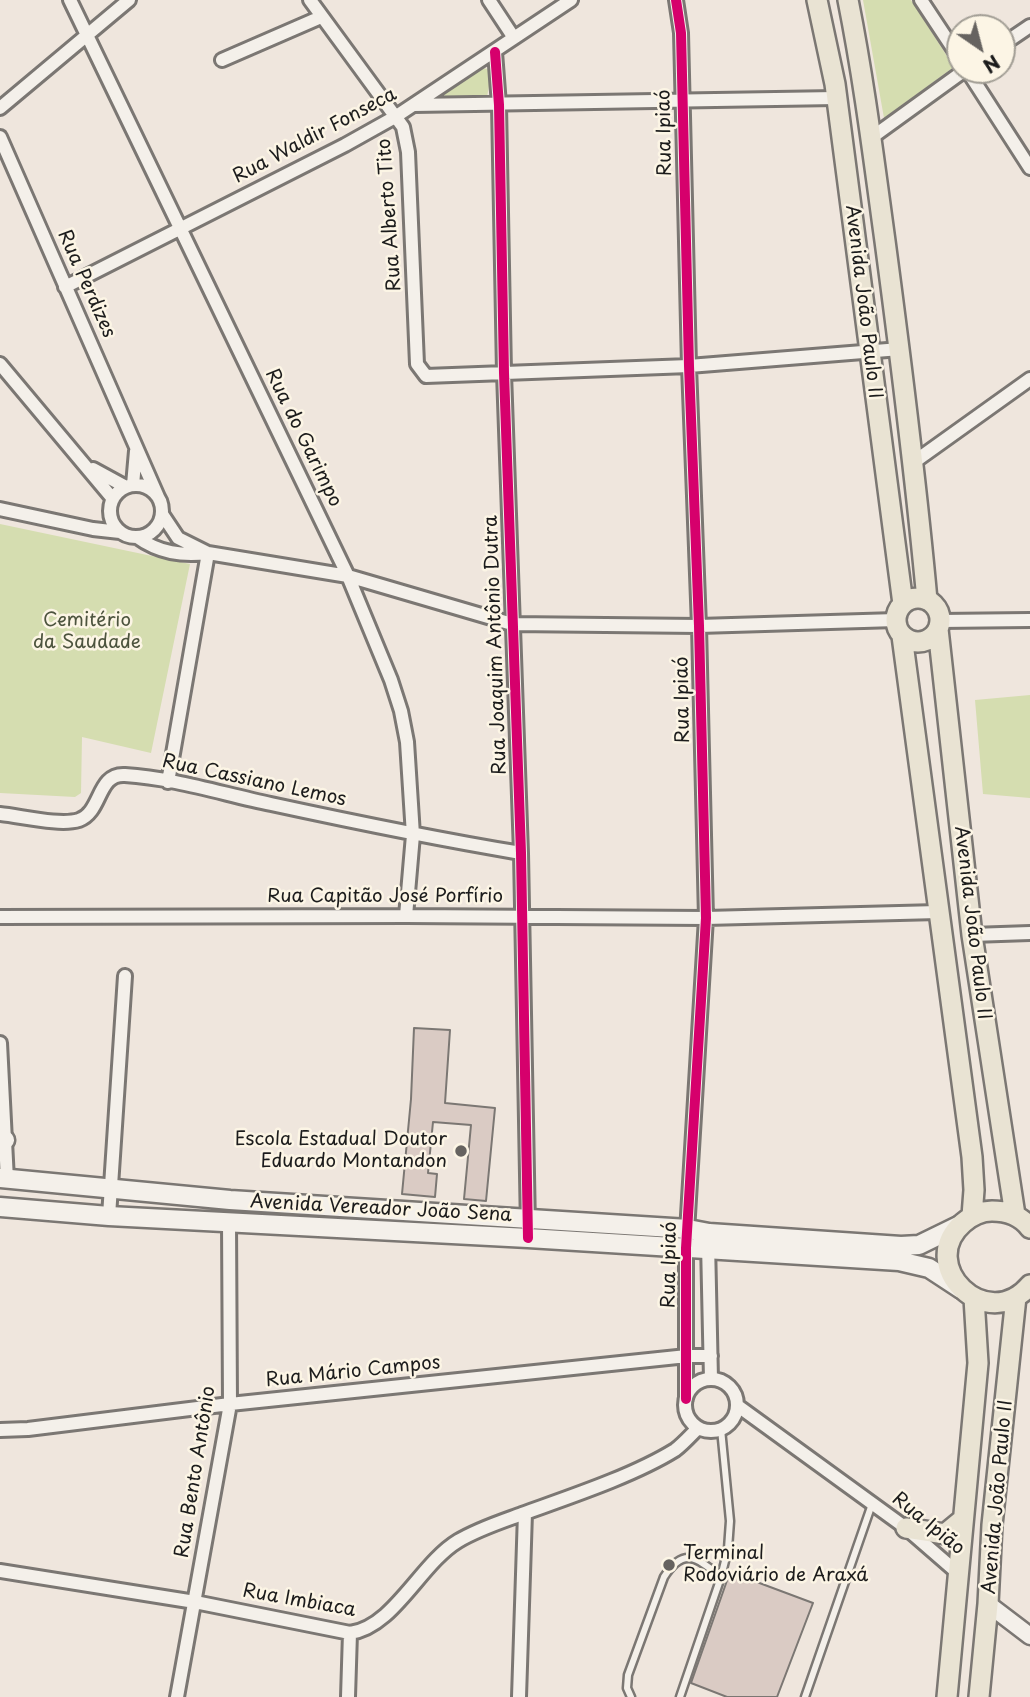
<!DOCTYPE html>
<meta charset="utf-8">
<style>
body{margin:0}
#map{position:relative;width:1030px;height:1697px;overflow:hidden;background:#efe6dd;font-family:"Playpen Sans",sans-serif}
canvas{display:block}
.north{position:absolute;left:946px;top:14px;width:70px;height:70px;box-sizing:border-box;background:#fcf5e5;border:2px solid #a29e95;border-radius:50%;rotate:145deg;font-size:19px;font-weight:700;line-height:28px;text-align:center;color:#1c1c1c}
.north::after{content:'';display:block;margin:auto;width:24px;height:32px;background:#666360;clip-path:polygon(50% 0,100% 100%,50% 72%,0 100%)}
</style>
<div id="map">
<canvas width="1030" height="1697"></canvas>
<div class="north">N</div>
</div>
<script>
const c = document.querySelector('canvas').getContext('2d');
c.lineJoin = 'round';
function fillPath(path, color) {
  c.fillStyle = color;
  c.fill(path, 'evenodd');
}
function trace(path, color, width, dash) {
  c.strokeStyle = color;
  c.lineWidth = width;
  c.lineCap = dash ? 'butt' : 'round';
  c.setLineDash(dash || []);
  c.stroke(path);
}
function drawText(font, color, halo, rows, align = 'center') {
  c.font = font + ' "Playpen Sans",sans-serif';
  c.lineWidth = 5;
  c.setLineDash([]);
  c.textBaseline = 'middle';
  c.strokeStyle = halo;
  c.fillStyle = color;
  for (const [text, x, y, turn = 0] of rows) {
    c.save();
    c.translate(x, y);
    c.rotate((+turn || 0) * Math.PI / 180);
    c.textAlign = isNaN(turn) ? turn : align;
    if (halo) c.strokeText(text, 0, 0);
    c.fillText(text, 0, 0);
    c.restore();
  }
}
fillPath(new Path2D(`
 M863,0H911L954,67L884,118Z
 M481,68L489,69L490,81L487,97L444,99L439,93Z
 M0,524L190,564L151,753L82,737L81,793L75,797L0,793Z
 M1030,695V798L983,794L975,700Z`), '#d5ddb0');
const building = new Path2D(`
 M414,1028L450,1030L445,1103L495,1108L486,1201L464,1199L471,1125L433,1122L428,1173L437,1174L435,1197L402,1194L411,1099Z
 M730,1572L813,1603L777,1697H727L691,1683Z`);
fillPath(building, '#dacbc4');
trace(building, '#7b7773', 2);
const service = new Path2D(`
 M631,1697L627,1688L628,1675L664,1577C684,1546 697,1558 721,1577
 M680,1697L721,1577L728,1549L730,1521L721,1429
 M805,1697L872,1504`);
const minor = new Path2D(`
 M70,0L348,576L391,680L401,711L407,742L413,835L406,916
 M310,0L403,127L408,152L417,364L426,376L689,366L900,349
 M489,0L514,38
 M676,0L681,33L689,366L699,626L706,918L686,1248V1399
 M921,0L960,59
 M1002,45L1030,26
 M495,52L499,105L504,373L521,853L528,1227
 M222,60L321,17
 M967,70L1030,168
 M414,105L836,98
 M0,108L129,0
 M0,137L158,497
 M871,138L965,70
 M65,287L345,145L395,117L571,0
 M0,364L113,499
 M914,462L1030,379
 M93,469L126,487
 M133,485L136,451
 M110 511a26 26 0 1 1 52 0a26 26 0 1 1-52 0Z
 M0,509L93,529L120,532
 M162,514L178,538L208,553
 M137,537C159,553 182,556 208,553L348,576L512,624L699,626L896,620
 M940,621L1030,620
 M168,782L208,553
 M0,814C21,816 60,826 79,820C102,812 97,773 125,775C174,778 223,794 271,804C354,822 437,839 521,853
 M0,917L406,916L706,918L938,912
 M972,935L1030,933
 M0,1043L7,1180
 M109,1216L125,976
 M708,1243L711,1379
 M685 1405a26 26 0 1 1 52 0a26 26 0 1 1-52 0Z
 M738,1406L906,1528L959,1574
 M0,1430L28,1429L230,1404L687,1356H711
 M0,1571L195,1602L350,1633C394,1627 420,1564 458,1541C478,1529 500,1522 522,1514C569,1497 633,1476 675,1450C683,1444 691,1435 698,1428
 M177,1697L230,1404L229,1222
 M348,1697L350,1633
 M519,1697L525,1513`);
const tertiary = new Path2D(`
 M988,1604L1030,1636`);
const secondary = new Path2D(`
 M0,1144L5,1140
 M0,1178L230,1200L688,1229L709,1233L901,1246L919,1245L960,1225
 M0,1207L109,1216L528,1238L899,1261L929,1268L961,1289`);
const primary = new Path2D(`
 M817,0L835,84L903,604
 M848,0C864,80 874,161 885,241C901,361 916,480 927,600
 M896 620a22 22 0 1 1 44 0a22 22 0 1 1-44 0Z
 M938,629L972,935L1015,1215
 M902,636L972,1157L974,1190L972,1216
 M1030,1228C1021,1216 1007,1211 992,1211C981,1211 971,1216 963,1223C915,1265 987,1336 1030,1285
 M906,1528L945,1534L962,1520
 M947,1697L978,1363L974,1298
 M979,1697L988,1604L992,1525L1016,1297`);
trace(service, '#7b7773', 11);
trace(minor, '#7b7773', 18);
trace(tertiary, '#7b7773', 21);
trace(secondary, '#7b7773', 23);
trace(primary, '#7b7773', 24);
trace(service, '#f4f0ea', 6);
trace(minor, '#f4f0ea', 12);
trace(tertiary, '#f4f0ea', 16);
trace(secondary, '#f4f0ea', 18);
trace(primary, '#e9e3d3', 19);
trace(new Path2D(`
 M676,0L681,33L689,366L699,626L706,918L686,1248V1399
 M495,52L499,105L504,373L521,853L528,1238`), '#d6006c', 10);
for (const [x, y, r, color] of [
 [461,1151,7,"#666360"],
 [669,1565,7,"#666360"]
]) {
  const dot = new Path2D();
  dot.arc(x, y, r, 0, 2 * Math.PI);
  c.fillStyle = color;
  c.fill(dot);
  trace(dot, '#fcf5e5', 2.5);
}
drawText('19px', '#1c1c1c', '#fcf5e5', [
 ["Rua Ipiaó",665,133,-91],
 ["Rua Waldir Fonseca",315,136,-28],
 ["Rua Alberto Tito",390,215,-94],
 ["Rua Perdizes",86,284,66],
 ["Avenida João Paulo II",863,302,83],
 ["Rua do Garimpo",303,438,64],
 ["Rua Joaquim Antônio Dutra",496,645,-92],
 ["Rua Ipiaó",683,700,-91],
 ["Rua Cassiano Lemos",254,781,12],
 ["Rua Capitão José Porfírio",385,897],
 ["Avenida João Paulo II",972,923,83],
 ["Avenida Vereador João Sena",381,1209,3],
 ["Rua Ipiaó",670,1265,-89],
 ["Rua Mário Campos",353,1372,-6],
 ["Rua Bento Antônio",196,1472,-81],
 ["Avenida João Paulo II",998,1497,-85],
 ["Rua Ipião",928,1524,39],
 ["Rua Imbiaca",299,1601,10]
]);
drawText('19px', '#4d543e', '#fcf5e5', [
 ["Cemitério",87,621],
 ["da Saudade",87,643]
]);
drawText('19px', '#1c1c1c', '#fcf5e5', [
 ["Escola Estadual Doutor",447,1140],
 ["Eduardo Montandon",447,1162],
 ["Terminal",683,1554,"left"],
 ["Rodoviário de Araxá",683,1576,"left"]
], 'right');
</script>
